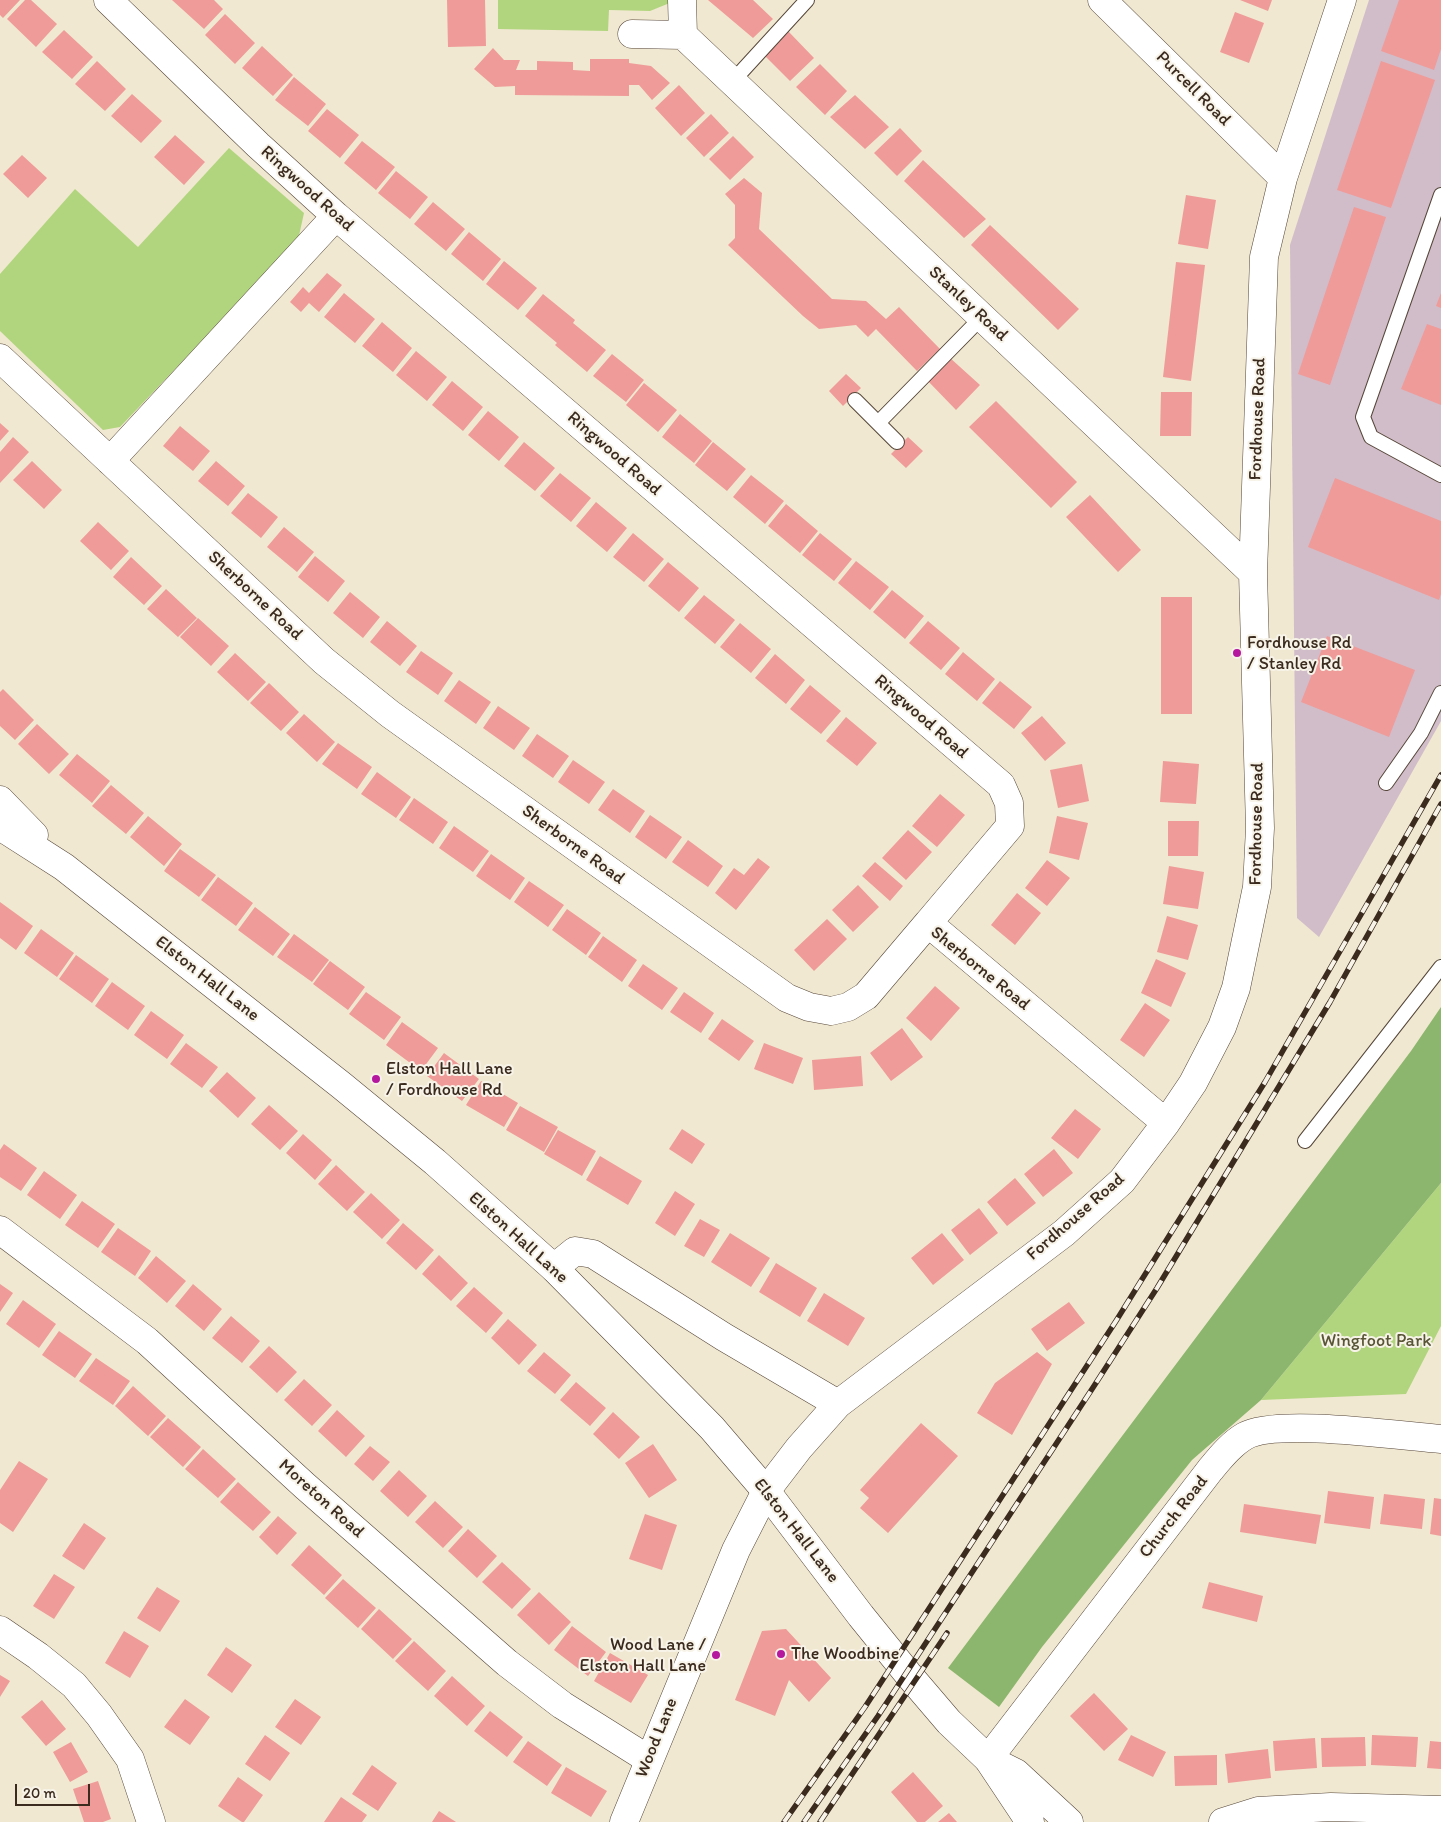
<!DOCTYPE html>
<style>
body{margin:0}
#map{position:relative;width:1441px;height:1822px;overflow:hidden;background:#f0e8d0;font-family:Itim,sans-serif}
canvas{display:block}
.scale{position:absolute;left:15px;top:1784px;width:75px;height:22px;box-sizing:border-box;border:2px solid #3b2a1e;border-top:0;padding-left:6px;font-size:15px;line-height:18px;white-space:nowrap;color:#3b2a1e;-webkit-text-stroke:4px #f7f3e8;paint-order:stroke}
</style>
<div id="map">
<canvas width="1441" height="1822"></canvas>
<div class="scale">20 m</div>
</div>
<script>
const c = document.querySelector('canvas').getContext('2d');
c.lineJoin = 'round';
function fillPath(path, color) {
  c.fillStyle = color;
  c.fill(path, 'evenodd');
}
function trace(path, color, width, dash) {
  c.strokeStyle = color;
  c.lineWidth = width;
  c.lineCap = dash ? 'butt' : 'round';
  c.setLineDash(dash || []);
  c.stroke(path);
}
function drawText(font, color, halo, rows, align = 'center') {
  c.font = font + ' Itim,sans-serif';
  c.lineWidth = 4;
  c.setLineDash([]);
  c.textBaseline = 'middle';
  c.strokeStyle = halo;
  c.fillStyle = color;
  for (const [text, x, y, turn = 0] of rows) {
    c.save();
    c.translate(x, y);
    c.rotate((+turn || 0) * Math.PI / 180);
    c.textAlign = isNaN(turn) ? turn : align;
    if (halo) c.strokeText(text, 0, 0);
    c.fillText(text, 0, 0);
    c.restore();
  }
}
fillPath(new Path2D(`
 M1369,0H1441V721L1319,937L1297,918L1290,245Z`), '#d1bdc9');
fillPath(new Path2D(`
 M498,0H677L650,11L609,10L608,31L498,29Z
 M229,148L304,213L298,240L120,427L103,430L0,331V274L75,189L138,247Z
 M1441,1183V1326L1406,1394L1261,1400Z`), '#b1d57e');
fillPath(new Path2D(`
 M1441,1007V1183L1261,1400L1192,1460L1042,1647L999,1707L948,1668L1411,1051Z`), '#8cb66d');
fillPath(new Path2D(`
 M0,0H20L3,18L0,15Z
 M25,0H31L57,24L36,47L7,19Z
 M172,0H214L223,9L204,29Z
 M447,0H485L486,46L448,47Z
 M708,0H753L773,19L753,38Z
 M1240,0H1272L1268,11Z
 M1399,0H1441V49L1434,70L1381,51Z
 M1235,12L1264,23L1249,63L1220,52Z
 M225,14L255,43L235,64L205,35Z
 M64,30L93,57L72,79L42,52Z
 M788,31L814,58L790,81L764,55Z
 M262,46L293,75L273,96L242,68Z
 M493,48L504,60H520L516,70H537V61L573,62V70L590,71V59H629V63L651,66L670,83L652,100L639,85H629V96L515,95V86L495,87L474,69Z
 M97,61L126,89L105,111L75,84Z
 M1381,61L1435,80L1391,208L1337,190Z
 M820,64L847,91L825,115L796,87Z
 M294,77L326,104L308,126L275,100Z
 M679,85L705,113L681,136L655,108Z
 M132,94L162,121L141,143L111,116Z
 M855,95L889,127L865,149L830,117Z
 M327,109L359,135L340,158L308,131Z
 M711,114L729,133L704,157L686,138Z
 M900,128L922,151L897,176L874,153Z
 M175,135L205,162L184,185L154,157Z
 M733,136L754,157L730,180L709,159Z
 M362,141L395,167L376,190L344,163Z
 M22,155L47,178L28,198L3,174Z
 M923,160L986,219L964,238L904,181Z
 M396,171L428,197L410,219L378,193Z
 M744,178L762,193L759,229L832,299L866,301L886,319L899,307L940,349L917,371L876,329L868,337L856,325L819,329L803,316L728,245L735,238V205L725,194Z
 M1186,195L1216,200L1208,249L1178,244Z
 M433,202L465,229L446,251L414,224Z
 M1354,207L1386,217L1330,385L1298,374Z
 M990,225L1079,309L1058,330L971,245Z
 M469,232L501,259L483,281L451,254Z
 M504,261L537,288L518,310L486,284Z
 M1176,262L1205,265L1191,381L1163,377Z
 M327,273L342,285L319,312L309,303L301,312L290,302L303,287L309,293Z
 M344,293L375,319L355,343L324,317Z
 M1441,293V308L1436,306Z
 M543,294L575,320L573,323L606,350L587,372L555,345L557,343L525,316Z
 M382,322L412,348L393,372L362,346Z
 M1427,324L1441,329V405L1401,389Z
 M416,351L447,377L427,401L396,375Z
 M612,354L644,380L626,402L593,376Z
 M949,357L980,385L956,410L926,379Z
 M846,374L861,388L843,406L829,391Z
 M452,381L483,407L463,431L432,405Z
 M644,383L677,410L658,432L626,405Z
 M1161,392H1192L1191,436H1160Z
 M996,401L1077,482L1051,508L969,427Z
 M488,411L519,437L499,461L468,435Z
 M680,414L712,441L694,463L662,437Z
 M0,423L9,431L0,441Z
 M180,426L210,451L193,471L163,446Z
 M13,437L29,452L0,483V452Z
 M908,437L923,451L906,468L891,454Z
 M524,442L555,468L535,491L504,466Z
 M713,442L746,469L727,491L695,465Z
 M32,461L62,490L44,509L13,480Z
 M216,461L245,486L228,506L198,481Z
 M560,473L591,498L571,522L540,496Z
 M751,475L784,501L765,524L733,497Z
 M1335,478L1441,521V594L1439,600L1308,547Z
 M248,493L278,517L261,538L231,513Z
 M1090,495L1141,550L1118,572L1066,517Z
 M596,502L627,528L607,552L576,526Z
 M786,504L818,531L800,553L768,526Z
 M98,522L129,551L111,570L80,541Z
 M284,527L314,552L297,572L267,547Z
 M633,533L664,559L644,582L613,557Z
 M820,533L852,559L834,581L802,555Z
 M315,556L345,581L328,602L298,577Z
 M131,557L162,586L144,605L113,577Z
 M856,561L889,587L870,610L838,583Z
 M668,562L699,588L679,612L648,586Z
 M166,589L197,618L178,637L147,609Z
 M892,590L924,616L905,639L873,612Z
 M350,592L380,617L363,638L333,613Z
 M704,595L735,620L715,644L684,618Z
 M1161,597H1192V714H1161Z
 M198,618L229,646L211,666L180,637Z
 M387,621L417,646L400,666L370,642Z
 M928,621L960,648L941,670L909,643Z
 M740,623L771,649L751,673L720,647Z
 M1327,636L1415,670L1389,737L1301,702Z
 M421,651L453,673L438,695L406,672Z
 M963,652L995,679L977,701L945,674Z
 M235,653L266,682L248,701L217,672Z
 M775,654L805,680L786,704L755,678Z
 M459,680L491,702L476,724L444,701Z
 M1000,681L1032,707L1014,729L982,703Z
 M269,683L299,712L281,731L250,703Z
 M810,685L841,711L821,734L790,709Z
 M3,689L34,720L15,740L0,726V692Z
 M498,706L530,728L514,750L483,728Z
 M304,714L335,742L317,762L286,733Z
 M1042,716L1066,743L1045,761L1021,733Z
 M846,717L877,743L857,766L826,741Z
 M37,724L69,754L49,774L18,744Z
 M537,734L569,756L553,778L522,756Z
 M338,743L372,767L357,789L322,764Z
 M77,754L110,781L92,803L59,775Z
 M573,760L605,782L589,804L558,782Z
 M1163,761L1199,764L1196,804L1160,802Z
 M1082,764L1089,801L1058,808L1050,770Z
 M377,772L411,797L396,818L361,794Z
 M111,785L144,813L126,834L92,806Z
 M613,789L645,811L630,833L598,810Z
 M940,794L965,815L937,847L912,826Z
 M414,798L448,822L433,844L399,820Z
 M650,815L682,837L666,859L635,837Z
 M148,816L182,844L164,866L130,837Z
 M1057,816L1088,823L1079,860L1049,853Z
 M1168,821H1199L1198,856H1168Z
 M454,826L489,851L473,872L439,848Z
 M908,830L932,852L906,880L882,858Z
 M688,840L723,866L708,887L672,862Z
 M180,849L216,875L199,897L164,871Z
 M491,854L525,878L510,900L476,876Z
 M758,858L770,867L736,910L715,893L734,868L744,875Z
 M1047,860L1070,878L1047,906L1025,888Z
 M875,862L903,886L890,901L862,876Z
 M1169,866L1204,872L1198,909L1163,904Z
 M218,877L253,903L236,926L201,900Z
 M529,881L564,905L548,927L514,902Z
 M858,885L879,907L853,932L832,910Z
 M1017,893L1041,913L1015,945L991,925Z
 M0,902L33,926L16,950L0,938Z
 M255,907L290,934L273,956L238,930Z
 M567,909L601,933L586,955L552,930Z
 M1167,916L1198,925L1188,960L1157,952Z
 M827,919L847,939L814,971L794,950Z
 M41,929L74,953L57,977L24,953Z
 M294,934L329,960L312,982L277,957Z
 M603,936L637,960L622,982L588,957Z
 M76,955L109,979L92,1003L59,979Z
 M1156,959L1186,973L1171,1007L1141,993Z
 M330,961L365,987L348,1010L313,984Z
 M643,964L678,988L662,1010L628,986Z
 M112,982L145,1006L128,1030L95,1006Z
 M935,986L960,1008L931,1041L906,1018Z
 M366,992L401,1017L384,1040L349,1014Z
 M684,992L714,1013L701,1033L670,1012Z
 M1145,1003L1170,1020L1144,1057L1120,1040Z
 M151,1011L184,1035L167,1059L134,1035Z
 M722,1019L754,1041L739,1061L708,1039Z
 M402,1022L438,1048L421,1071L386,1045Z
 M902,1028L923,1057L891,1081L870,1053Z
 M186,1043L218,1067L202,1088L170,1064Z
 M764,1043L803,1058L793,1084L754,1069Z
 M444,1053L479,1079L462,1101L427,1076Z
 M861,1056L863,1086L814,1090L812,1060Z
 M227,1072L256,1098L238,1118L209,1091Z
 M481,1081L518,1103L504,1127L466,1105Z
 M269,1105L298,1131L280,1150L251,1124Z
 M520,1106L558,1127L544,1152L506,1130Z
 M1075,1109L1101,1129L1078,1159L1051,1138Z
 M682,1129L705,1144L692,1164L669,1149Z
 M558,1130L596,1151L582,1176L544,1154Z
 M303,1134L332,1160L315,1180L286,1153Z
 M4,1144L37,1168L21,1191L0,1177V1150Z
 M1054,1149L1073,1173L1043,1197L1024,1174Z
 M600,1156L642,1181L628,1205L586,1180Z
 M336,1165L365,1192L347,1211L318,1184Z
 M44,1171L77,1195L60,1219L27,1195Z
 M1015,1178L1036,1203L1007,1226L987,1202Z
 M675,1191L695,1204L675,1236L655,1223Z
 M371,1193L400,1220L382,1239L353,1212Z
 M82,1201L115,1224L98,1248L65,1225Z
 M979,1208L998,1233L970,1255L951,1230Z
 M700,1219L720,1230L704,1257L684,1246Z
 M403,1223L434,1250L416,1270L386,1243Z
 M118,1228L151,1251L135,1276L101,1252Z
 M730,1233L770,1258L751,1287L711,1262Z
 M942,1233L964,1260L933,1285L911,1258Z
 M439,1255L468,1283L451,1301L422,1274Z
 M156,1256L186,1281L167,1303L138,1278Z
 M776,1263L817,1288L800,1317L759,1292Z
 M0,1284L13,1293L0,1312Z
 M193,1284L222,1309L204,1331L175,1306Z
 M474,1287L503,1313L486,1333L456,1306Z
 M824,1293L865,1318L848,1346L807,1321Z
 M23,1300L56,1324L39,1348L6,1324Z
 M1069,1302L1085,1323L1047,1351L1031,1329Z
 M231,1316L260,1341L242,1363L212,1338Z
 M508,1319L537,1345L519,1365L491,1338Z
 M59,1331L92,1354L75,1378L42,1355Z
 M269,1346L297,1372L277,1393L249,1367Z
 M544,1352L571,1375L555,1394L527,1371Z
 M1037,1352L1052,1364L1012,1435L977,1413L995,1383Z
 M96,1358L130,1381L113,1405L79,1381Z
 M304,1379L332,1405L312,1426L284,1400Z
 M576,1382L606,1408L590,1426L560,1400Z
 M133,1386L166,1416L148,1436L115,1406Z
 M337,1410L365,1436L346,1457L318,1431Z
 M613,1412L640,1437L619,1459L593,1434Z
 M168,1418L201,1447L183,1467L150,1437Z
 M921,1423L958,1456L888,1533L860,1508L869,1498L860,1490Z
 M653,1444L677,1480L649,1498L625,1463Z
 M370,1446L390,1462L373,1481L354,1464Z
 M203,1449L236,1479L218,1498L185,1469Z
 M19,1461L48,1479L13,1532L0,1523V1490Z
 M399,1470L427,1496L408,1517L380,1491Z
 M238,1482L271,1512L253,1531L220,1502Z
 M1328,1491L1374,1497L1370,1529L1324,1523Z
 M1384,1494L1425,1499L1422,1529L1380,1524Z
 M1434,1498L1441,1499V1536L1430,1534Z
 M435,1501L463,1527L443,1548L415,1522Z
 M1244,1504L1321,1515L1316,1544L1240,1532Z
 M645,1514L677,1525L662,1570L629,1559Z
 M278,1516L297,1533L277,1555L259,1537Z
 M84,1523L106,1538L84,1570L62,1556Z
 M468,1529L497,1556L477,1578L448,1551Z
 M309,1545L342,1575L324,1595L291,1565Z
 M502,1562L531,1589L512,1609L482,1582Z
 M54,1574L75,1587L54,1619L33,1606Z
 M343,1579L376,1608L358,1628L325,1598Z
 M1209,1582L1263,1596L1257,1622L1202,1608Z
 M157,1587L180,1601L160,1632L137,1618Z
 M539,1592L571,1622L549,1645L517,1615Z
 M379,1609L412,1639L393,1659L361,1629Z
 M572,1626L606,1652L588,1676L554,1650Z
 M786,1629L831,1678L809,1702L789,1680L775,1716L735,1700L762,1631Z
 M124,1631L149,1646L130,1678L105,1663Z
 M414,1641L446,1671L428,1691L395,1661Z
 M226,1647L252,1665L232,1693L207,1675Z
 M610,1653L648,1675L631,1703L594,1681Z
 M0,1675L10,1681L0,1697Z
 M452,1676L485,1706L467,1726L434,1696Z
 M1094,1693L1128,1729L1104,1751L1070,1716Z
 M185,1699L210,1717L190,1745L164,1727Z
 M295,1699L321,1717L301,1745L275,1727Z
 M42,1700L66,1729L46,1746L21,1717Z
 M490,1711L523,1737L507,1757L474,1731Z
 M265,1735L290,1753L270,1781L245,1764Z
 M1131,1735L1166,1752L1153,1777L1118,1760Z
 M1372,1735L1418,1737L1416,1767L1371,1765Z
 M1365,1737L1366,1766L1322,1767L1321,1738Z
 M1315,1738L1317,1768L1275,1771L1273,1741Z
 M528,1741L562,1765L547,1786L513,1762Z
 M1430,1741L1441,1742V1769L1427,1768Z
 M71,1742L88,1772L70,1782L53,1752Z
 M1268,1749L1271,1778L1228,1783L1225,1754Z
 M1217,1755V1785L1175,1786L1174,1756Z
 M372,1765L397,1783L378,1811L352,1794Z
 M566,1767L607,1791L591,1817L551,1793Z
 M913,1772L943,1806L925,1822H917L891,1792Z
 M238,1777L263,1795L244,1822H242L218,1806Z
 M98,1781L111,1819L103,1822H84L73,1789Z
 M341,1797L367,1815L362,1822H324Z
 M439,1811L456,1822H432Z
 M949,1813L957,1822H938Z`), '#ef9b99');
const lane = new Path2D(`
 M732,82L807,0
 M1441,195L1363,417L1371,437L1441,475
 M855,400L897,442
 M879,422L982,317
 M1386,783L1421,733L1441,693
 M1305,1141L1441,967`);
const street = new Path2D(`
 M108,0L258,145L336,216L1001,785L1009,803L1010,826L928,923
 M1102,0L1283,178
 M632,34L683,35L682,0
 M683,35L1253,573
 M0,358L324,661L390,714L787,998L809,1007L831,1011L848,1007L866,996L928,923L1166,1123
 M110,461L336,216
 M0,1230L147,1341L305,1486L507,1663L562,1705L648,1759
 M554,1268L575,1251L593,1254L724,1337L838,1404
 M0,1630L38,1656L74,1685L99,1715L130,1759L151,1822
 M988,1759L1210,1470C1220,1458 1231,1444 1245,1436C1276,1418 1401,1436 1441,1439
 M624,1822L736,1550L766,1491L799,1448L838,1404L1064,1233L1122,1181L1166,1123L1193,1083L1222,1027L1236,988L1257,887L1260,828L1253,573L1264,257L1283,178L1342,0
 M1223,1822L1258,1811L1331,1807L1441,1810`);
const secondary = new Path2D(`
 M0,800L34,835
 M0,826L64,867L341,1085L435,1162L554,1268L712,1428L766,1491L861,1616L908,1674L949,1722L988,1759L1030,1822
 M996,1763L1016,1773L1069,1822`);
trace(lane, '#564639', 16);
trace(street, '#564639', 29);
trace(secondary, '#564639', 29);
trace(lane, '#fff', 14);
trace(street, '#fff', 28);
trace(secondary, '#fff', 28);
const rail = new Path2D(`
 M784,1822L865,1707L1116,1321L1265,1082L1441,775
 M804,1822L878,1716L1094,1386L1157,1288L1330,1002L1441,804
 M820,1822L947,1633`);
trace(rail, '#3b2a1e', 5.5);
trace(rail, '#f7f3e8', 4, [11]);
for (const [x, y, r, color] of [
 [1237,653,5,"#b5179e"],
 [376,1079,5,"#b5179e"],
 [781,1654,5,"#b5179e"],
 [716,1655,5,"#b5179e"]
]) {
  const dot = new Path2D();
  dot.arc(x, y, r, 0, 2 * Math.PI);
  c.fillStyle = color;
  c.fill(dot);
  trace(dot, '#f7f3e8', 2);
}
drawText('18px', '#3b2a1e', '#f7f3e8', [
 ["Purcell Road",1193,89,45],
 ["Ringwood Road",307,189,42],
 ["Stanley Road",968,304,43],
 ["Fordhouse Road",1258,419,-88],
 ["Ringwood Road",614,454,41],
 ["Sherborne Road",255,596,43],
 ["Ringwood Road",921,717,41],
 ["Fordhouse Road",1257,824,-89],
 ["Sherborne Road",573,845,36],
 ["Sherborne Road",980,969,39],
 ["Elston Hall Lane",207,979,38],
 ["Fordhouse Road",1076,1217,-41],
 ["Elston Hall Lane",518,1238,42],
 ["Moreton Road",321,1499,42],
 ["Church Road",1174,1517,-52],
 ["Elston Hall Lane",796,1531,52],
 ["Wood Lane",657,1738,-68]
]);
drawText('18px', '#3b2a1e', '#f7f3e8', [
 ["Fordhouse Rd",1247,643],
 ["/ Stanley Rd",1247,664],
 ["Elston Hall Lane",386,1069],
 ["/ Fordhouse Rd",386,1090],
 ["Wood Lane /",706,1645,"right"],
 ["Elston Hall Lane",706,1666,"right"],
 ["The Woodbine",791,1654]
], 'left');
drawText('18px', '#585536', '#f7f3e8', [
 ["Wingfoot Park",1376,1341]
]);
</script>
